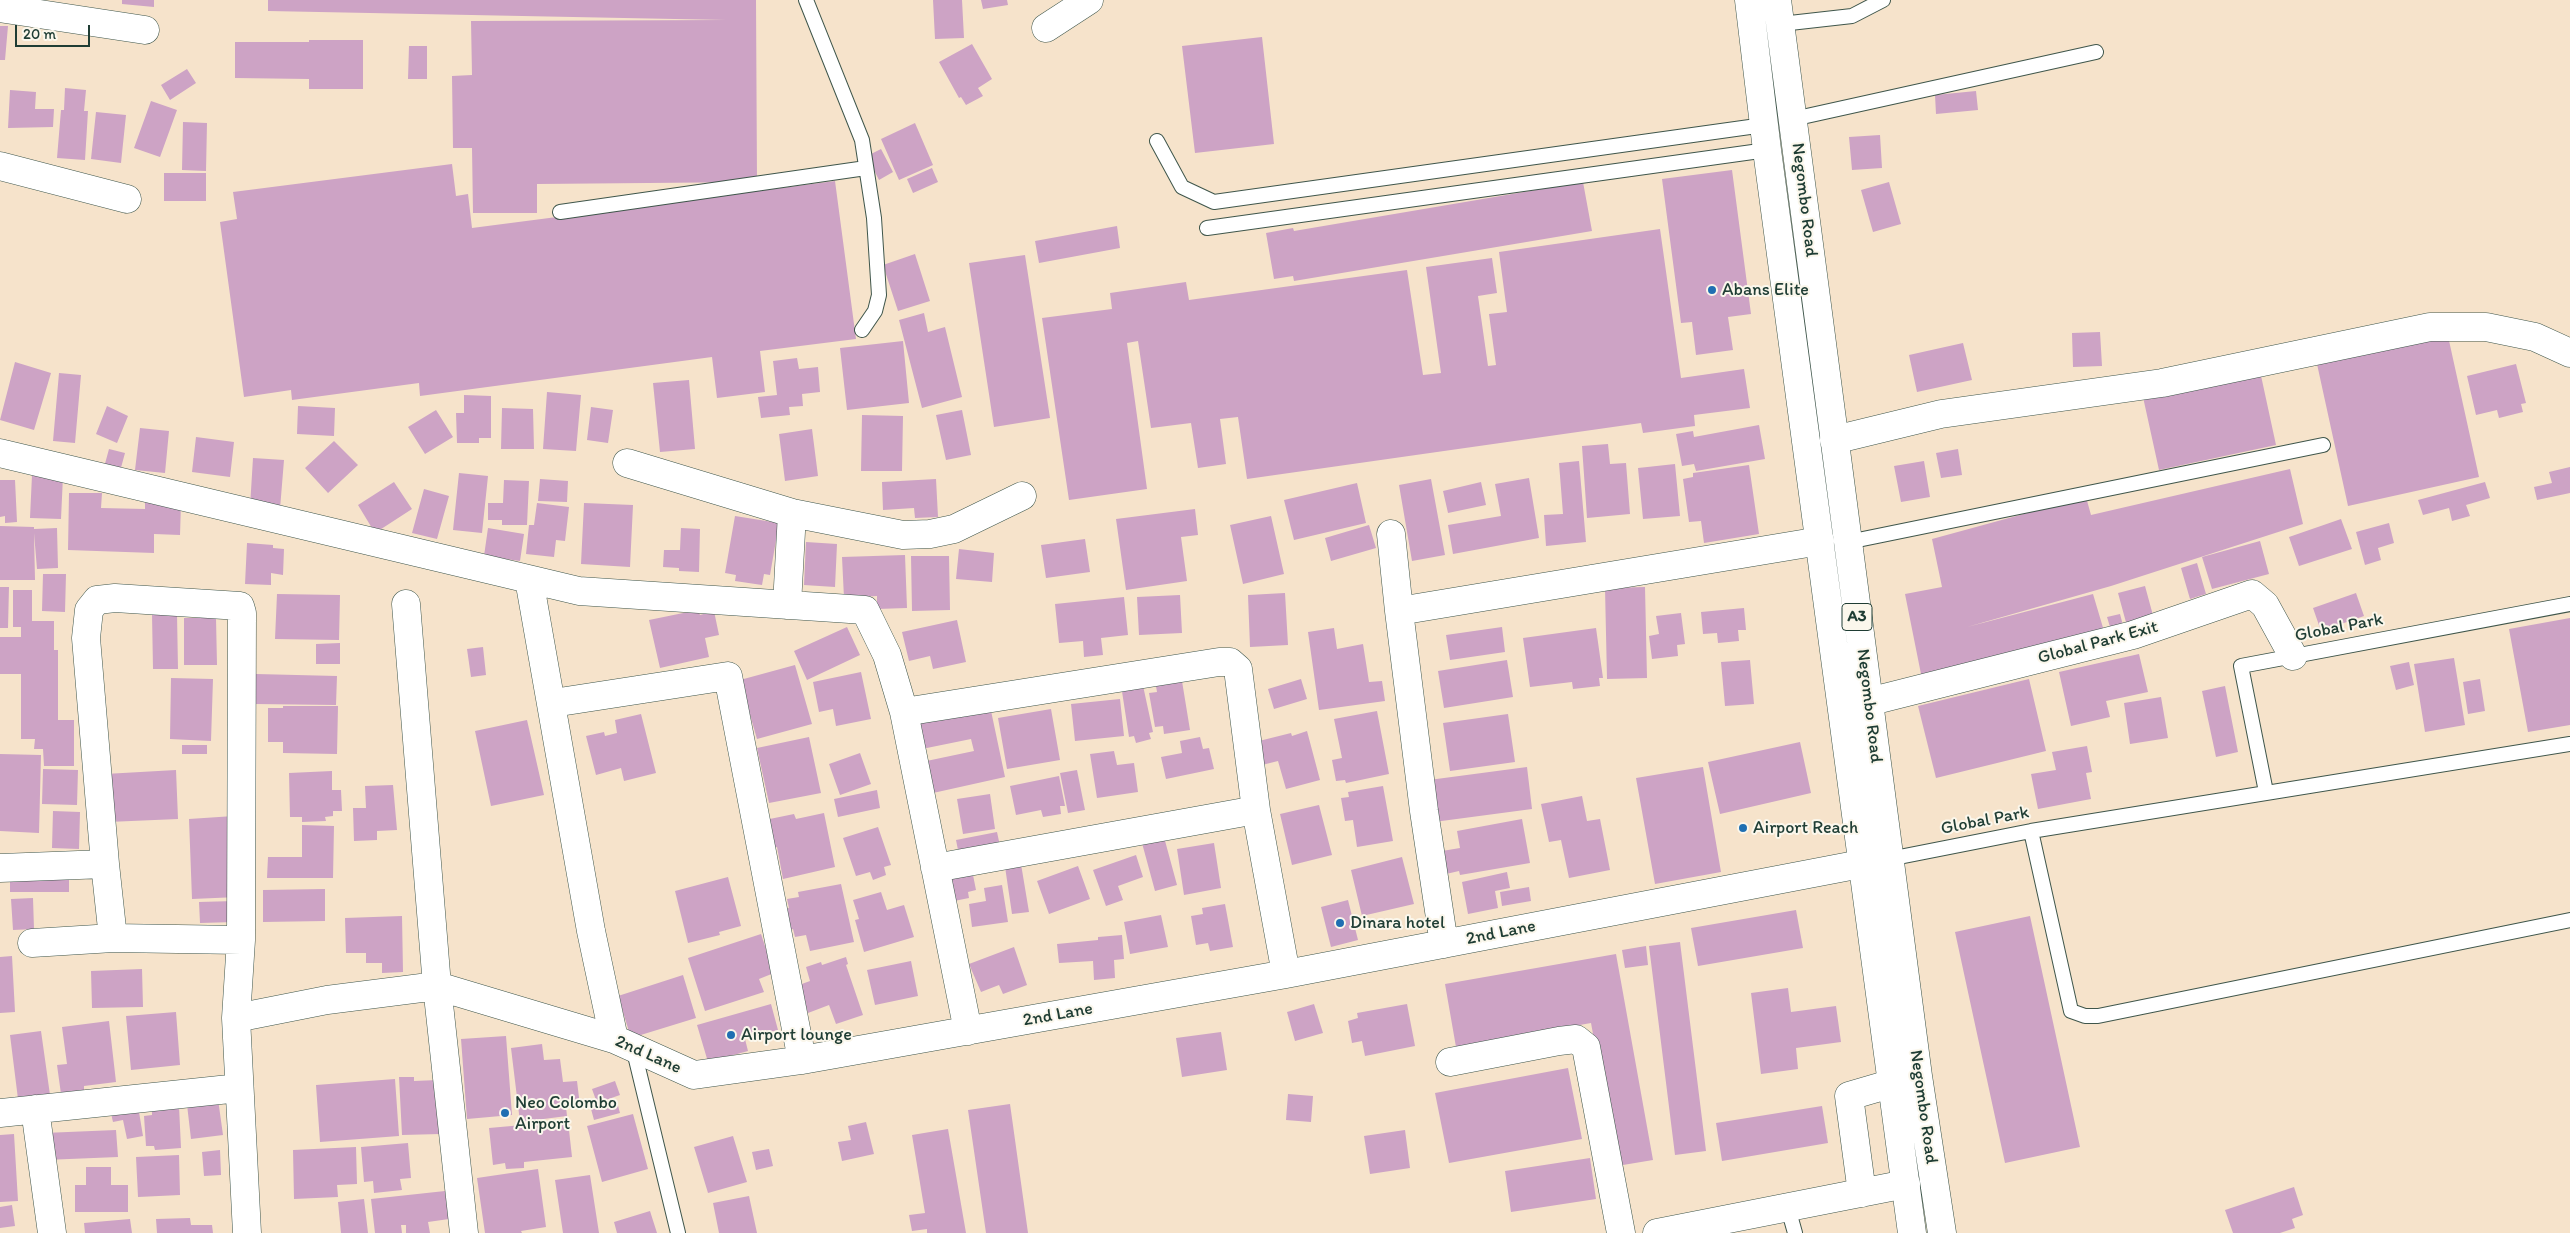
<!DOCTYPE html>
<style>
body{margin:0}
#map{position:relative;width:2570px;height:1233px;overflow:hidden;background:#f6e3cb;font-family:Itim,sans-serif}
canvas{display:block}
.scale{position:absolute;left:15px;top:25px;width:75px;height:22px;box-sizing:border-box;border:2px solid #1f3d34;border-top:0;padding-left:6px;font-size:15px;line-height:18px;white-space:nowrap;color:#1f3d34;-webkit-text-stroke:4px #fbf7ec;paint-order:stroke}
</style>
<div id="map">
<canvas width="2570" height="1233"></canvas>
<div class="scale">20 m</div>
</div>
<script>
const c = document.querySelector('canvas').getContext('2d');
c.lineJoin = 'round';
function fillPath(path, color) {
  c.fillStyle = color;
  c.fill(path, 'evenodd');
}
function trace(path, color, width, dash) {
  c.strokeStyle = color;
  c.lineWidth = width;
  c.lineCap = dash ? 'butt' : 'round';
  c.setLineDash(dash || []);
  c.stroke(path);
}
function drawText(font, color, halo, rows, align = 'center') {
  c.font = font + ' Itim,sans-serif';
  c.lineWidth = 4;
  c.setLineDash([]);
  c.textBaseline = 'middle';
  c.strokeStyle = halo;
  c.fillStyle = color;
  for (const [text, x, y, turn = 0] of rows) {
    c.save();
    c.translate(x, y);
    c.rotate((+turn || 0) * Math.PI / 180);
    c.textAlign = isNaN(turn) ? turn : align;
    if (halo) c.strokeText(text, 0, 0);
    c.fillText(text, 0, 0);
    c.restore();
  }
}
fillPath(new Path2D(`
 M122,0H154V7L122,4Z
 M268,0H756L757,182L537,184V213H473L472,148H453L452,76L472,75L471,21L726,20L268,11Z
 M933,0H962L964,38L935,39Z
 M981,0H1007L1008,5L983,9Z
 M0,26H8L5,60H0Z
 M1262,37L1274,144L1195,153L1182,46Z
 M309,40H363V89H309V79L235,78V42H309Z
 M972,44L992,79L978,88L983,96L966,105L961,97L959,98L939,62Z
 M409,46H427V79H408Z
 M187,69L196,83L170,100L161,85Z
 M65,88L86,90L84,111H88L85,160L57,158L61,110H64Z
 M10,90L36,92L35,109H54L53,127L8,128Z
 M1976,91L1978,110L1936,114L1935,95Z
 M151,101L177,110L160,157L134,148Z
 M96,112L126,115L121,163L91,159Z
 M183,122L207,123L206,171L182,170Z
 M915,123L933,165L899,180L881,139Z
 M1880,135L1882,168L1852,170L1849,137Z
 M881,149L893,172L879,180L867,156Z
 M452,164L456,196L468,194L472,228L835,181L856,339L760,351L765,392L717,398L712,357L420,396L419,383L292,400L291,390L244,397L220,222L237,219L233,192Z
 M932,168L938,182L913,193L907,179Z
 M1732,170L1751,314L1728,317L1733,350L1696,355L1692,322L1681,323L1662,179Z
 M164,173H206V201H164Z
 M1583,182L1592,231L1294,281L1293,276L1274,279L1266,233L1293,228L1294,231Z
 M1889,182L1901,224L1873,232L1861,190Z
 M1117,226L1120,248L1039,263L1035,241Z
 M1660,229L1681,378L1744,369L1750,408L1694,415L1695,426L1643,433L1641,423L1247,479L1238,417L1220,419L1226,464L1198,468L1191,423L1151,428L1138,341L1127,343L1147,489L1069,500L1042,318L1112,309L1110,293L1186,282L1189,300L1407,270L1423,375L1441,373L1426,267L1492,258L1497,293L1478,296L1488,366L1496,365L1489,314L1507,312L1499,252Z
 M915,254L930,301L898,311L883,265Z
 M1025,255L1050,418L994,427L969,263Z
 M924,313L928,332L945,327L962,397L922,408L899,320Z
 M2100,332L2102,366L2073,367L2072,333Z
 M2448,336L2479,477L2348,506L2317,364Z
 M903,341L909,403L847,410L840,348Z
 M1963,343L1972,380L1917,392L1909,355Z
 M797,358L799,369L818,367L820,392L802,394L803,406L789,407L790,415L761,418L758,397L777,395L773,361Z
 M15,362L51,373L34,430L0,420Z
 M2516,364L2526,403L2521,404L2523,412L2499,418L2497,410L2476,415L2467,376Z
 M2260,371L2276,445L2159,470L2143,397Z
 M59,373L81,375L75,443L53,441Z
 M689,380L695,449L660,452L653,383Z
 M547,392L581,395L576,451L543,449Z
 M464,395L491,396V438H479V443H457L456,413H464Z
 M107,406L128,416L117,443L96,434Z
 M298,406L335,408L334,436L297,434Z
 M591,407L613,410L608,443L587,440Z
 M502,408L533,409L534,449H501Z
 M436,410L453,437L425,454L408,427Z
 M962,410L971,455L946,460L936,415Z
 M862,415L903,416L902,471H861Z
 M1759,425L1765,459L1696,471L1694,464L1682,466L1676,434L1693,431L1694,437Z
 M140,428L169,431L165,473L135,470Z
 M812,429L818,476L785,481L779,434Z
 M196,437L234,442L230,477L192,472Z
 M334,441L358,465L328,493L305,468Z
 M1608,444L1610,464L1626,463L1630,514L1587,518L1582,446Z
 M109,449L125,453L119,475L103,471Z
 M1958,449L1962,475L1941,478L1936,453Z
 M253,458L284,460L280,509L250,507Z
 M1579,461L1586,542L1546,546L1544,515L1563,514L1559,463Z
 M1924,461L1930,497L1901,502L1894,466Z
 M1675,464L1680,516L1643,519L1638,468Z
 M1749,465L1759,534L1704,543L1701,521L1689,522L1683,479L1693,477V473Z
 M2570,467V493L2537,500L2534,487L2552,483L2549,472Z
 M2290,469L2303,524L2111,586L1967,627L2093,594L2104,631L1922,679L1905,594L1942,587L1932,539L2086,497L2091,515Z
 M459,473L488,476L482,533L453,530Z
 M32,475L63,476L61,519L30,518Z
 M1529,478L1539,538L1453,554L1448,525L1501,516L1495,484Z
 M540,479L568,481L567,502L538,501Z
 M936,479L938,517L915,518L914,508L883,510L882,482Z
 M1431,479L1445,555L1412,561L1399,485Z
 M0,480H15L17,522L5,523V516L0,517Z
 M504,480L529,481L527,525H502V520H488V503H503Z
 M394,482L412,509L375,533L358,505Z
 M1481,482L1486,505L1448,513L1443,491Z
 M2485,482L2490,498L2466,505L2470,516L2452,521L2449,508L2423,515L2418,500Z
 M1357,483L1366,523L1294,540L1284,500Z
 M424,489L449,496L437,539L412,533Z
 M69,493H102L101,508L145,509V502L181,503L180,535L154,534V553L68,550Z
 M537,503L569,507L565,541L556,540L554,557L526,554L529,525H534Z
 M584,503L633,505L630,567L581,564Z
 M1195,509L1198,535L1181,537L1187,581L1126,590L1116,519Z
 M735,516L779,523L770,575L764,574L762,585L735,581L736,575L725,573Z
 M1271,516L1284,574L1243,584L1230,525Z
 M2341,519L2352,549L2299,566L2289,537Z
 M2389,523L2394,543L2378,548L2381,560L2365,565L2356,532Z
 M1369,525L1376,548L1331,561L1325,538Z
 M0,526L34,527V529L57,528L58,568L37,569L34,533L35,580H0Z
 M488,528L524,534L520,561L484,556Z
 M681,528L700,529L699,572L679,571V568L663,567L664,550H680Z
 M1085,539L1090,572L1046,578L1041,545Z
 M2260,541L2269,574L2212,589L2202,557Z
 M806,542L837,544L835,587L804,585Z
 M247,543L273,545V548L284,549L283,575L271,573V585L245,584Z
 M959,549L994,553L992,582L956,579Z
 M905,555L907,608L877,609V596L844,598L842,557Z
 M911,556H949L950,610L912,611Z
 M2197,563L2206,594L2190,599L2181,568Z
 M43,574H66L65,612L42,611Z
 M2145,586L2154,619L2127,626L2118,593Z
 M0,587H9L8,628H0Z
 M1645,587L1647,678L1607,679L1605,588Z
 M13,590H32V621H54V650H58V720H74V766H44L43,749H34L35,739H21V674H0V637H21V627H13Z
 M1285,593L1288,645L1250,647L1248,595Z
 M2356,593L2364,616L2321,631L2313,608Z
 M277,594L340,595L339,640L275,639Z
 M1180,595L1182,633L1139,635L1137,597Z
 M1124,597L1128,635L1101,638L1103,655L1084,657L1083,641L1059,643L1055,604Z
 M1744,608L1746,630H1738L1739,641L1718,643L1717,633L1703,634L1701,612Z
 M698,610L700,615L714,611L719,635L705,638L709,657L660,668L649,620Z
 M1681,613L1685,644L1677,645L1678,656L1652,659L1649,636L1659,634L1656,616Z
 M152,614H177L178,669H153Z
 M2120,614L2125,633L2113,637L2107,617Z
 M184,618H216L217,665H184Z
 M2570,618V725L2528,732L2509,629Z
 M957,620L966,662L933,669L930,656L909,661L902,632Z
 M847,627L860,655L807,680L794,651Z
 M1502,627L1505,652L1450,660L1446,635Z
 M1334,628L1337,649L1363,644L1369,682L1382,681L1385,701L1319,710L1308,632Z
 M1596,628L1603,678H1599L1600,686L1573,689L1572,682L1530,687L1523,638Z
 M340,643V664H316V644Z
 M483,647L486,675L471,677L467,649Z
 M2139,654L2148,692L2106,701L2110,717L2071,726L2059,672Z
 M2454,658L2465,725L2425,732L2414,664Z
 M1507,660L1513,697L1444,708L1438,671Z
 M1750,660L1754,704L1725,706L1721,662Z
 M2409,662L2414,685L2396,690L2390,666Z
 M795,665L812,724L757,739L740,680Z
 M861,672L871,719L836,726L833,709L819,712L813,682Z
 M256,674L337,676L336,705L255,704Z
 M1181,675L1190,730L1164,734L1163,726L1155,727L1149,693L1157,692L1155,680Z
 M171,678L213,679L211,741L170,739Z
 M1301,679L1307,699L1274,709L1268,689Z
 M2029,679L2046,751L1936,778L1918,706Z
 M2480,679L2485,711L2468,714L2463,682Z
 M1142,681L1153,732L1149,733L1151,739L1136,743L1134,736L1129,737L1121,685Z
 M2225,686L2238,752L2216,757L2202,691Z
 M2161,697L2168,738L2130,744L2124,703Z
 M1120,699L1124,736L1075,741L1071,704Z
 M283,706H338L337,754L283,753V742H268V708H283Z
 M990,706L1005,777L924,795L917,763L974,751L971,739L917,750L910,718Z
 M1051,709L1060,760L1007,769L998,718Z
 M1377,711L1389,774L1346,783L1345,780L1336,781L1332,760L1342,758L1334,719Z
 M641,714L656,773L624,781L621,768L596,775L586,736L604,732L605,736L617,733L615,720Z
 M1508,714L1515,762L1450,771L1443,723Z
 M527,720L544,795L491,806L475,731Z
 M1307,731L1320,780L1286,789L1278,761L1262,765L1255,742L1291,733L1292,736Z
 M809,737L821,793L769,803L757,748Z
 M1200,737L1203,749L1209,748L1214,769L1166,779L1161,757L1182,753L1180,741Z
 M1800,742L1811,793L1720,814L1708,762Z
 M182,745H207V754H182Z
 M2087,746L2092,772L2086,773L2091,799L2038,809L2031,774L2056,770L2052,752Z
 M1114,751L1117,765L1134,763L1138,792L1097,798L1090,754Z
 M860,753L871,784L840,795L829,764Z
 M0,754L41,755L39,833L0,831Z
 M1527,767L1532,809L1434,822L1429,780Z
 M1703,767L1721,872L1655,884L1636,778Z
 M43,769L78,770L77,805L42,804Z
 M176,770L178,819L108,822L105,774Z
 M1077,770L1085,810L1068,813L1060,773Z
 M332,771V790H341L342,811H333V816L325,817L326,821L302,822V817H290L289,773Z
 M1059,776L1065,806H1060L1061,814L1043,817L1041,810L1016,815L1010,786Z
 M393,785L397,830L377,831V840L354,841L353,808H366L365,786Z
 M1383,786L1393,841L1357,847L1353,820L1345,821L1341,798L1349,797L1348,792Z
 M877,790L880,808L838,817L834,799Z
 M990,794L995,829L963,834L957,799Z
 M1582,796L1587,821L1600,819L1610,870L1569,878L1561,840L1549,842L1541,804Z
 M1319,805L1332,855L1292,865L1280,814Z
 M53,811L80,812L79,849L52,848Z
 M824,813L835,867L783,879L777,847L767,849L760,821L794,814L796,819Z
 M234,816L238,897L192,899L189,819Z
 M1522,819L1530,863L1460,875L1459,871L1446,874L1442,851L1460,848L1457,831Z
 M302,825L334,826L333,878H267L268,857H302Z
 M878,827L891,865L884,867L886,875L873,880L870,872L856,876L843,838Z
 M997,832L1000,846L959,855L956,840Z
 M1164,837L1177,885L1155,891L1142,843Z
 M1214,843L1221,888L1184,895L1177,849Z
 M1136,855L1143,877L1118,886L1123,900L1106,906L1093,870Z
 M1402,857L1414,904L1362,916L1351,870Z
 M1020,858L1029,912L1012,914L1004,860Z
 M1078,866L1090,899L1049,914L1037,881Z
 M962,867L964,877L973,875L976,890L968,892L969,898L949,902L942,872Z
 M10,868L69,869V892H10Z
 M1507,872L1510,888L1495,891L1498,908L1468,914L1462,882Z
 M728,877L741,926L719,932L720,935L688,943L675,891Z
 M841,884L854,942L810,951L806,935L795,937L793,929L785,931L780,910L789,908L787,899L799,897L798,892Z
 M1002,885L1008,922L972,927L969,904L986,901L984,888Z
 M1529,887L1531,901L1502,906L1500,892Z
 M325,889V921L263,922V890Z
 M881,892L887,910L904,905L914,937L864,952L855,920L859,919L853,900Z
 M33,898L34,929L13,930L11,899Z
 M1348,900L1358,940L1331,947L1321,907Z
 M235,901V922L200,923L199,902Z
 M1225,904L1233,947L1210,951L1208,943L1196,945L1191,916L1203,914L1202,908Z
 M1796,910L1803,948L1698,966L1691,928Z
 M1161,915L1168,947L1130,954L1124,922Z
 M402,916L403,972L382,973V963H366V953H346L345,918Z
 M2030,916L2080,1147L2005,1163L1955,932Z
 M761,934L774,973L759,979L764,992L705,1011L688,958Z
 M1122,935L1124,959L1114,960L1115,978L1094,980L1093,961L1059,963L1057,944L1098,940V937Z
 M1680,942L1706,1151L1675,1155L1649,946Z
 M1646,946L1648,965L1625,968L1622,950Z
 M1014,947L1027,985L1003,994L999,985L981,992L969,964Z
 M1616,954L1653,1160L1617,1166L1591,1023L1456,1047L1445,984Z
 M12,956L15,1012L0,1013V957Z
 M846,957L848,964L846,965L863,1015L836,1024L829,1005L808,1013L799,985L810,981L806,967L821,962L822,965Z
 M911,961L918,996L875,1005L867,970Z
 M142,969L143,1007L92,1008L91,971Z
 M683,975L696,1018L631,1038L618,996Z
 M1788,988L1791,1012L1836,1006L1841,1042L1796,1048L1798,1069L1761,1074L1751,993Z
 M771,1004L778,1030L745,1039L748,1051L708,1062L697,1025Z
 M1314,1004L1323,1033L1295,1041L1287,1012Z
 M1407,1004L1415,1046L1365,1056L1362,1041L1352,1043L1348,1021L1358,1018L1357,1013Z
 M176,1012L180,1065L131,1070L126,1016Z
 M109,1021L116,1082L84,1086V1091L61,1094L57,1065L67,1064L62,1027Z
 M41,1031L50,1095L18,1099L10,1035Z
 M1221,1032L1227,1070L1182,1077L1176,1038Z
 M506,1036L512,1115L467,1119L461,1039Z
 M542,1044L544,1060L560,1059L563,1082L577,1081L580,1106L566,1107L567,1116L520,1122L511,1048Z
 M1568,1068L1582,1139L1449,1163L1435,1093Z
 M399,1077H414V1081L438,1080L440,1134L402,1135Z
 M395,1079L399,1136L320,1142L316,1085Z
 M615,1081L620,1095L597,1103L592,1089Z
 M217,1092L223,1135L191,1139L186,1096Z
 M1288,1094L1313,1096L1311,1122L1286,1120Z
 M137,1100L143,1136L127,1139L123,1120L113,1122L109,1105Z
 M617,1102L620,1113L594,1120L591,1109Z
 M1010,1104L1028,1233H986L968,1110Z
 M179,1106L181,1148L155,1150L154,1146H146L144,1116L152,1115V1108Z
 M1822,1106L1828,1143L1722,1161L1716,1123Z
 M633,1114L648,1169L602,1182L587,1126Z
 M568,1121L572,1157L524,1162V1168L506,1169L505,1163L493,1165L489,1128Z
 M866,1122L874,1154L842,1161L838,1142L851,1140L848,1126Z
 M948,1129L966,1233H927V1229L912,1231L909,1215L925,1213L912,1135Z
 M116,1130L118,1157L45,1160L44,1133Z
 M1405,1130L1410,1168L1370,1174L1364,1136Z
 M14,1134L18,1201L0,1202V1135Z
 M733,1136L747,1182L708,1193L694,1147Z
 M408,1143L411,1178L400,1179L402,1190L374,1193L373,1181L364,1182L361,1147Z
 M356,1147L357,1184L337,1185L338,1197L294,1199L293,1150Z
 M769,1149L773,1166L756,1170L752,1152Z
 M220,1150L221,1175L204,1176L202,1152Z
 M179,1155L180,1195L138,1197L136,1157Z
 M1590,1158L1596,1199L1511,1212L1505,1171Z
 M86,1167H111V1185H128V1212H75V1185H86Z
 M538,1169L546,1227L521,1231L522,1233H485L477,1178Z
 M590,1175L599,1233H563L555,1180Z
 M2294,1187L2303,1215L2292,1219L2295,1228L2280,1233H2233L2225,1210Z
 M445,1191L449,1219L428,1222L430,1233H406V1225H401L402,1233H375L371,1199Z
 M749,1196L757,1233H719L713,1203Z
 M364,1199L368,1233H341L338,1202Z
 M12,1205L15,1226L0,1228V1207Z
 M650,1211L657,1233H617L614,1222Z
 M190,1218L191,1225H212L213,1233H157L156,1219Z
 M130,1219L132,1233H85L84,1223Z`), '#cda3c5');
const service = new Path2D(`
 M806,0L862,140L874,218L879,295L875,311L862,330
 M1781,24L1852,16L1883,0
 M1793,119L2096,52
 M1157,141L1182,187L1214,202L1764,125
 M560,212L866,168
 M1207,228L1767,150
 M1848,542L2323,445
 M2266,792L2241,666L2570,604
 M2031,831L2071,1011L2085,1016H2098L2570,920
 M1889,859L2031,831L2570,744
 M633,1047L678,1233
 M1788,1208L1795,1233`);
const minor = new Path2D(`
 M0,8L145,30
 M1046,28L1089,0
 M0,166L127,199
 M1834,440L1941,414L2162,383L2430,327H2486L2535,337L2570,353
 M0,453L579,591L865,610L887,655L904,712
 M627,463L792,513L903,535L930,534L954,529L1022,496
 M1391,534L1399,611
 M529,579L591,931L614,1039
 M406,604L437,986L464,1233
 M787,605L792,513
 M1868,702L2133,635L2252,594L2265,605L2293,656
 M553,703L728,676L802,1060
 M105,864L86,638L89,610L97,600L115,598L240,606L242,613L241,940L236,1018L247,1233
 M0,868L105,864L113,938L241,940
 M935,868L1256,810
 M32,943L113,938
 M1444,944L1424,811L1399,611L1820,541
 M236,1018L327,1000L437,986L614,1039L694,1075L802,1060L1286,974L1887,859
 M968,1031L904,712L1219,662H1230L1238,669L1256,810L1286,974
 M1450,1062L1559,1041L1576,1039L1586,1047L1621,1233
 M35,1109L52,1233
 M0,1113L239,1088
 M1862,1193L1849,1096L1914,1077
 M1657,1233L1906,1184`);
const trunk = new Path2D(`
 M1749,0L1767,150L1912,1233
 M1777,0L1918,1076L1942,1233`);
trace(service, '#3f564b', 16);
trace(minor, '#3f564b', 29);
trace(trunk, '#3f564b', 29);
trace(service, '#fff', 14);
trace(minor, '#fff', 28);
trace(trunk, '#fff', 28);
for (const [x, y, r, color] of [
 [1712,290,5,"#1f6fb2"],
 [1743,828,5,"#1f6fb2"],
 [1340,923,5,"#1f6fb2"],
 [731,1035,5,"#1f6fb2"],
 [505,1113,5,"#1f6fb2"]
]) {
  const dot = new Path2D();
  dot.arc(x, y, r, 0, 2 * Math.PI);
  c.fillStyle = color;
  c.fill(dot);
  trace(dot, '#fbf7ec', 2);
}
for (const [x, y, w] of [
 [1857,617,30]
]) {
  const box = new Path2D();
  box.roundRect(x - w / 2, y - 13.5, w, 27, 4);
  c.fillStyle = '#fbf7ec';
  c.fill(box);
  trace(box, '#1f3d34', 1);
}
drawText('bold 16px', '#1f3d34', null, [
 ["A3",1857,617]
]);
drawText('18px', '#1f3d34', '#fbf7ec', [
 ["Negombo Road",1804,200,83],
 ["Global Park",2339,628,-11],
 ["Global Park Exit",2098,643,-15],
 ["Negombo Road",1869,706,83],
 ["Global Park",1985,821,-11],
 ["2nd Lane",1501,933,-11],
 ["2nd Lane",1058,1015,-10],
 ["2nd Lane",648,1055,24],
 ["Negombo Road",1923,1107,82]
]);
drawText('18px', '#1f3d34', '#fbf7ec', [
 ["Abans Elite",1722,290],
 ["Airport Reach",1753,828],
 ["Dinara hotel",1350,923],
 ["Airport lounge",741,1035],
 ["Neo Colombo",515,1103],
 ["Airport",515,1124]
], 'left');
</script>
